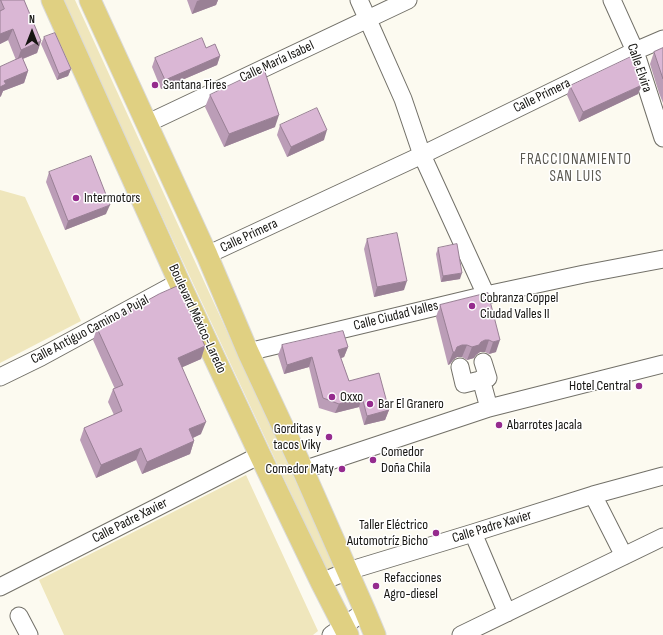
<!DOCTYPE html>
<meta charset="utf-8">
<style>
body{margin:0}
#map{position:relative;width:663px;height:635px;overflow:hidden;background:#fcfaf0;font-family:"Sofia Sans Condensed",sans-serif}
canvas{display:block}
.north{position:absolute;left:12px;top:12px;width:40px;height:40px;-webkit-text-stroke:3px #fff;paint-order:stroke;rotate:0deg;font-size:11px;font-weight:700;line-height:16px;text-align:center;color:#161512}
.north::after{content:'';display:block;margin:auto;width:14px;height:18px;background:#161512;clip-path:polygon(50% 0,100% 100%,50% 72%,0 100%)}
</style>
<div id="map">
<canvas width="663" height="635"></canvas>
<div class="north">N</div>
</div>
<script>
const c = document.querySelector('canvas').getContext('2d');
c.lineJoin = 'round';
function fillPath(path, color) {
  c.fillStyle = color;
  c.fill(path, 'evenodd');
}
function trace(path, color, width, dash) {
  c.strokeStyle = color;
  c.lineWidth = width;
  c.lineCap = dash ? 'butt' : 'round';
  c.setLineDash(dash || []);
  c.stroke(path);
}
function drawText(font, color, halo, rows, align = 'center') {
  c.font = font + ' "Sofia Sans Condensed",sans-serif';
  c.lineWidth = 3;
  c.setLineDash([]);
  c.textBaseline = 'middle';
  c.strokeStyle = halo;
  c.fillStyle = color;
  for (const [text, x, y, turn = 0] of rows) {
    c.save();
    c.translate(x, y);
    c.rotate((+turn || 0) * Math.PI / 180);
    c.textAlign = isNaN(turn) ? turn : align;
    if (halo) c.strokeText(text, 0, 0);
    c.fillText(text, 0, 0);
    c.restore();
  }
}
fillPath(new Path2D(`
 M61,0H75L336,569L328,573Z
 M0,190L25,197L81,321L0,363Z
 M246,475L318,631L313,635H64L39,580Z`), '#efe6bc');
const minor = new Path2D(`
 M359,0L368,20L403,99L422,155L486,295
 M612,0L635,51L663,138
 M146,124L408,0
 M207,255L422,155L635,51L663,39
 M248,352L486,295L584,274L663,259
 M460,367L464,384L488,378L483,362
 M0,377L41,357L179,282
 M481,379L489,408
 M303,470L489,408L663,364
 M593,495L624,556
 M473,533L507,613
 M321,582L348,571L473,533L593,495L663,476
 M0,587L260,455
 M19,616L29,635
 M331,635L365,611
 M461,635L663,537`);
const major = new Path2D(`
 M52,0L179,282L260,455L321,582L348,635
 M90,0L207,255L248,352L303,470L365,611L375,635`);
trace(minor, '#727068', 19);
trace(major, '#dadad9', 23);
trace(minor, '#fff', 17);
trace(major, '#e0d082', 21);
fillPath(new Path2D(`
 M0,0H24L41,41L37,53L23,59L28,71L24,83L3,91L1,96L0,97V67L16,60L8,40L0,44Z
 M187,0H218L216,5L192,14Z
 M44,37L71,69L68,76L57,80L41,44Z
 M206,48L220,56L217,65L161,89L152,67L155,58Z
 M663,48V103L659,93L650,64L654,52Z
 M570,86L638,94L579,122L567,95Z
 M210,95L275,127L224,147L205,107Z
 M280,125L324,140L287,157L277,135Z
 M49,172L106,214L65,230L46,182Z
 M367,239L404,290L374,297L364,249Z
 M438,248L460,279L441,282L436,254Z
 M488,293L496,352L489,354L485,352H480L476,355L474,358L467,360L462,357H457L453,360L450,364L448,365L436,317L440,305Z
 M97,328L205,346L201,359L182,367L201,434L193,438L194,441L190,454L142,474L136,460L96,478L80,440L84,428L114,415L108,402L113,389H115L93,340Z
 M282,345L348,347L344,357L341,358L349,381L389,410L385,420L364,425L359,407L335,413L319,408L309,367L284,374L278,355Z`), '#bb9db7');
fillPath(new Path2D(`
 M200,0H218L216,5L192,14L197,1Z
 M13,29L8,40L0,44V34Z
 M41,41L37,53L17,61L21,50Z
 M220,56L217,65L161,89L165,80Z
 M71,69L68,76L57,80L59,74Z
 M28,71L24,83L3,91L1,96L0,97V87L4,81Z
 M642,85L638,94L579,122L583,112Z
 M279,115L275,127L224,147L229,134Z
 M327,130L324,140L287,157L291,147Z
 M110,205L106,214L65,230L68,221Z
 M462,273L460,279L441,282L443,276Z
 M407,281L404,290L374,297L377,287Z
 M485,340H489L485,352H480L476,355L474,358L467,360L472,347Z
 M500,340L496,352L489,354L493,342Z
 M462,345H467L462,357H457L453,360L450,364L448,365L453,352L457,347Z
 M205,346L201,359L174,371L178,358Z
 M348,347L344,357L335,360L338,350Z
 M312,357L309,367L284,374L287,365Z
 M362,397L359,407L335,413L339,404Z
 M389,410L385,420L364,425L367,416Z
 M206,422L201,434L184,442L189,429Z
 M194,441L190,454L142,474L147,462Z
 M141,448L136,460L96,478L101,465Z`), '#998095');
const building = new Path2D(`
 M1,0H24L41,41L21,50L13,29L0,34V11L4,9Z
 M55,33L71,69L59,74L44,37Z
 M202,38L206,48L215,44L220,56L165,80L155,58Z
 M663,48V79L654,52Z
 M633,56L642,85L583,112L570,86Z
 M22,57L28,71L4,81L6,84L0,87V67Z
 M264,69L279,115L229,134L210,95Z
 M317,108L327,130L291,147L280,125Z
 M91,156L110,205L68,221L49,172Z
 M397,233L407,281L377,287L367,239Z
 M457,244L462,273L443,276L438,248Z
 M178,286L205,346L178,358L206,422L189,429L194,441L147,462L141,448L101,465L84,428L122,411L113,389L123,385L97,328L159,294Z
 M488,293L500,340L493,342L489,340H485L481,342L479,345L472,347L467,345H462L457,347L455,352H453L440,305Z
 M343,331L348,347L338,350L349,381L379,373L389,410L367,416L362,397L339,404L323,398L312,357L287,365L282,345Z`);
fillPath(building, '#dab7d5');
trace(building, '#998095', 1);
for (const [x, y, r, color] of [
 [155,85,4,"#952b8e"],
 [76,198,4,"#952b8e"],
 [472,306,4,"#952b8e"],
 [639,386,4,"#952b8e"],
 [332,397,4,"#952b8e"],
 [370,404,4,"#952b8e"],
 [499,425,4,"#952b8e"],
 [329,437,4,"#952b8e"],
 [373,460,4,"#952b8e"],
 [342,469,4,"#952b8e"],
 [436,533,4,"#952b8e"],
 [376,586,4,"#952b8e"]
]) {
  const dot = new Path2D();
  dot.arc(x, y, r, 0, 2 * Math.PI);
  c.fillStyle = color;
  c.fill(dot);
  trace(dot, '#fff', 1.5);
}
drawText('14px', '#161512', '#fff', [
 ["Calle María Isabel",277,62,-25],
 ["Calle Elvira",639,68,71],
 ["Calle Primera",542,96,-26],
 ["Calle Primera",249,236,-25],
 ["Calle Ciudad Valles",396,316,-14],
 ["Boulevard México-Laredo",197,319,65],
 ["Calle Antiguo Camino a Pujal",90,330,-28],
 ["Calle Padre Xavier",130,521,-27],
 ["Calle Padre Xavier",492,527,-17]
]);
drawText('14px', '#161512', '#fff', [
 ["Santana Tires",163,85],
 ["Intermotors",84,198],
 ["Cobranza Coppel",480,298],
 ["Ciudad Valles II",480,314],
 ["Hotel Central",631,386,"right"],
 ["Oxxo",340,397],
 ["Bar El Granero",378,404],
 ["Abarrotes Jacala",507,425],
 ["Gorditas y",321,429,"right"],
 ["tacos Viky",321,445,"right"],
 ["Comedor",381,452],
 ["Doña Chila",381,468],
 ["Comedor Maty",334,469,"right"],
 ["Taller Eléctrico",428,525,"right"],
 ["Automotríz Bicho",428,541,"right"],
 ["Refacciones",384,578],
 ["Agro-diesel",384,594]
], 'left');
c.letterSpacing = '1px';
drawText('15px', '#5a5850', '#fff', [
 ["FRACCIONAMIENTO",576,160],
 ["SAN LUIS",576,177]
]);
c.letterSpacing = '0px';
</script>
